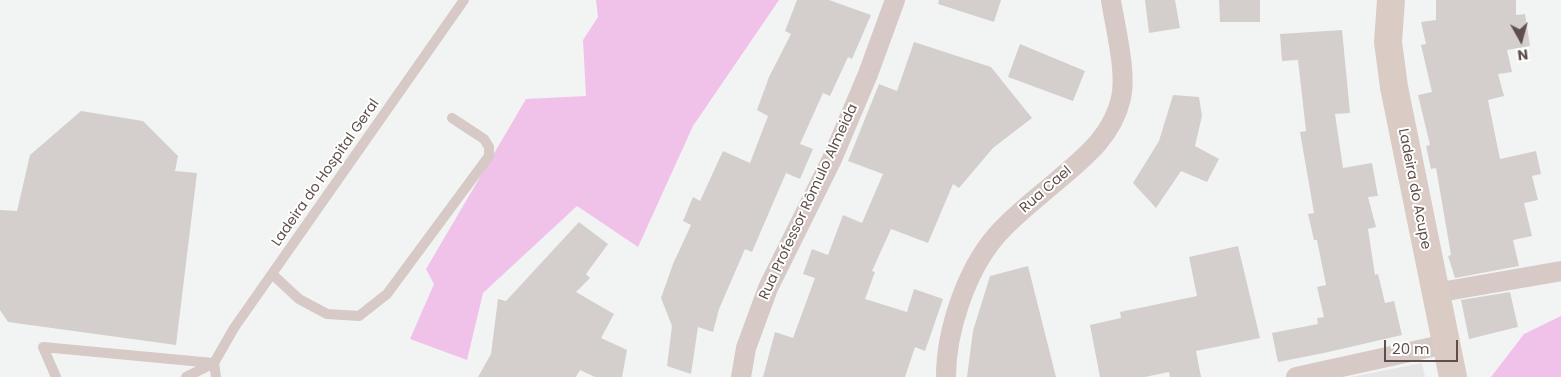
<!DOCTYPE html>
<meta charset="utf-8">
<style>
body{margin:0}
#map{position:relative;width:1561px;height:377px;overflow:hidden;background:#f2f4f4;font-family:Poppins,sans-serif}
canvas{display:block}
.north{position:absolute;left:1496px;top:15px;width:50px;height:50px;-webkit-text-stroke:4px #fff;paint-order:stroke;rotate:173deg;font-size:14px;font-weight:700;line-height:20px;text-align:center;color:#5f4f4a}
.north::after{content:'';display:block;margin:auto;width:18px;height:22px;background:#5f4f4a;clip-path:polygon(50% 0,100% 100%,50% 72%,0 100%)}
.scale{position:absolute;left:1384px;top:340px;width:74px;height:22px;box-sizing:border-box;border:2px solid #5f4f4a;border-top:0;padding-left:6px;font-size:15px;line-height:18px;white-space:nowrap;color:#5f4f4a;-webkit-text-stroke:4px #fff;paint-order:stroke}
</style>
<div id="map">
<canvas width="1561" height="377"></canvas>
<div class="north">N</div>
<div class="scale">20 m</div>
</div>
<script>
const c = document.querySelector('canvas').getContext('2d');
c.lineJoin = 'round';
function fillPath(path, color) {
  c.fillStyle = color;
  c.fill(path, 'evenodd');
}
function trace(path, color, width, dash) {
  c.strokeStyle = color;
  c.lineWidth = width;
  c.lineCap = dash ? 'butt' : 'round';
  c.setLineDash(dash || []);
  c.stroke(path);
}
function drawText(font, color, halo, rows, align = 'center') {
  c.font = font + ' Poppins,sans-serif';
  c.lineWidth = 4;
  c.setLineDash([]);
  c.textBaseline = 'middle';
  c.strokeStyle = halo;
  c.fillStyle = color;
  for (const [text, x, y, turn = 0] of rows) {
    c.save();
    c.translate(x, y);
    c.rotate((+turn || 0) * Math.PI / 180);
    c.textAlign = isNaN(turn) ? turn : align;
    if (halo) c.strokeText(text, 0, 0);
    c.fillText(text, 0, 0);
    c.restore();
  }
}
fillPath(new Path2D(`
 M1422,363L1425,377H1351Z`), '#e4e5e4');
fillPath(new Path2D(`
 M596,0H779L693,126L638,247L577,206L483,293L467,360L410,339L434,284L426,269L526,99L586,96L583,40L598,17Z
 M1561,316V377H1491L1524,334Z`), '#f0c2e9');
fillPath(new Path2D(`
 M797,0H829L871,15L852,59L848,57L830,96L823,93L800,144L813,149L800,179L786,173L752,252L745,249L719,309L713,332L698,327L691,374L667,366L672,326L661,298L673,264L691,225L683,221L693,197L700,201L723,151L750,163L768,116L757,110L769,77L791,34L785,31Z
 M939,0H1001L994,22L938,4Z
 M1145,0H1175L1180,28L1149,33Z
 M1219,0H1260V22H1220Z
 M1436,0H1516V15L1525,14L1530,46L1507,50L1512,72L1498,74L1504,96L1488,100L1500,159L1536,151L1541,174L1532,176L1538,200L1524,203L1532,236L1513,240L1519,266L1455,278L1448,256L1451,255L1436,168L1431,169L1426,146L1430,145L1418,95L1432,92L1421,45L1426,44L1421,22L1436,20Z
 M1342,30L1350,113L1335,114L1343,168L1372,163L1378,196L1368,197L1376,227L1368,229L1375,275L1378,274L1385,303L1394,301L1402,335L1324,353L1278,362L1272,333L1318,324L1317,318L1324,317L1317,287L1326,285L1317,240H1314L1308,214L1314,213L1300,132L1306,131L1298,60L1282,61L1280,34Z
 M914,42L991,67L1032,118L993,148L959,188L953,184L928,243L891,229L872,271L875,272L865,299L907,312L914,289L943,299L925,351L915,347L905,377H763L775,332L793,338L815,278L803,274L812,249L828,255L843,215L862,223L883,174L848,161L879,84L897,91Z
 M1020,44L1085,71L1073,101L1008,77Z
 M1173,95L1199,97L1202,116L1195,146L1219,159L1207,182L1181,171L1156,208L1133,183L1159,141Z
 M81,111L143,121L178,156L175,171L197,173L176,345L8,322L0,310V210L17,211L30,155Z
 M579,222L608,244L586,274L590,278L576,292L614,314L601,338L627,350L622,377H595L580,370L576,377H478L491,354L498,299L506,301Z
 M1238,246L1260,338L1196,351L1201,377H1170L1169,372L1145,377H1100L1090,325L1121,318L1120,312L1197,296L1189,257Z
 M1028,266L1056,377H967L973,331L990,276Z
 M1510,292L1518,327L1469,339L1461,300Z`), '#d4cfcc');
trace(new Path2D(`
 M272,274L299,299L327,314L359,316L387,294L489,156V147L484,139L452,118
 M214,363L216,377
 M56,377L43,347L213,363
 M186,377L214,363L234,328L464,0`), '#d6c9c6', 10);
trace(new Path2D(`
 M1435,293L1561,271
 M741,377L746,348L768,288L832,159L868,74L895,0
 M946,377C946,331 966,271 996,236C1014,215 1037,198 1058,180C1085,157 1113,135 1121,98C1127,72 1115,27 1111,0
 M1296,377L1446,344`), '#d6c9c6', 20);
trace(new Path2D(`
 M1391,0L1388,42L1394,87L1453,377`), '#dacbc5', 28);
drawText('14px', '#5f4f4a', '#fff', [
 ["Ladeira do Hospital Geral",326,173,-55],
 ["Ladeira do Acupe",1414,189,79],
 ["Rua Cael",1046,190,-41],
 ["Rua Professor Rômulo Almeida",809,202,-65]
]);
</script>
